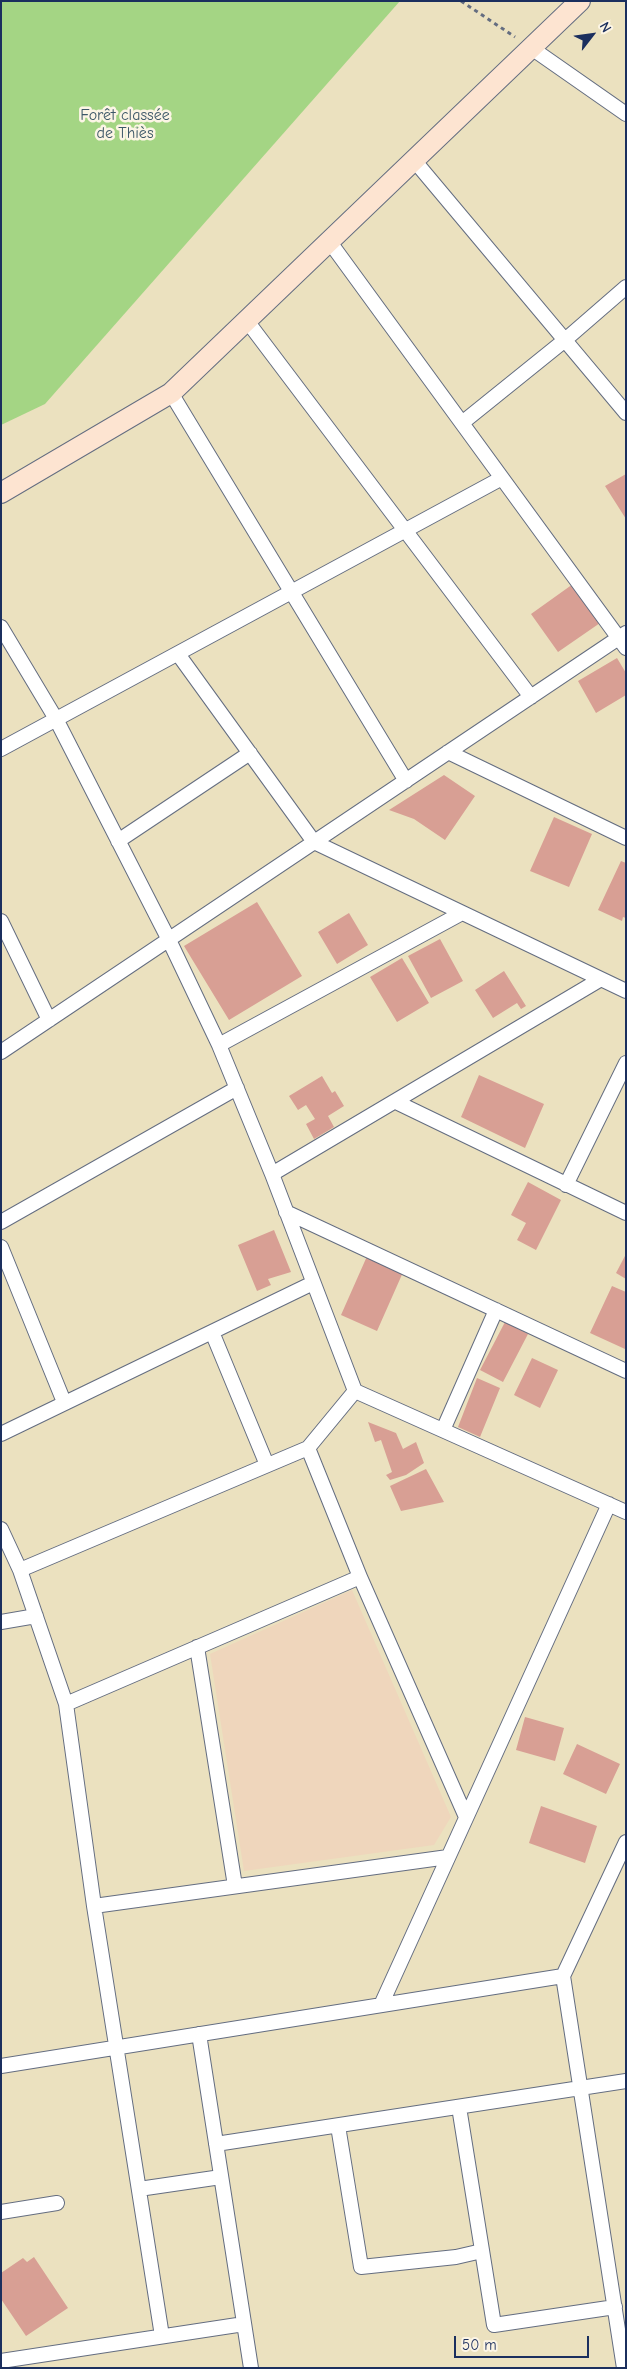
<!DOCTYPE html>
<meta charset="utf-8">
<style>
body{margin:0}
#map{position:relative;width:627px;height:2369px;overflow:hidden;background:#ebe1bf;font-family:"Comic Neue",sans-serif}
canvas{display:block}
.frame{position:absolute;inset:0;border:2px solid #1b2f5e;pointer-events:none}
.north{position:absolute;left:567px;top:10px;width:50px;height:50px;-webkit-text-stroke:4px #fcf5e5;paint-order:stroke;rotate:60deg;font-size:14px;font-weight:700;line-height:20px;text-align:center;color:#1b2f5e}
.north::after{content:'';display:block;margin:auto;width:18px;height:22px;background:#1b2f5e;clip-path:polygon(50% 0,100% 100%,50% 72%,0 100%)}
.scale{position:absolute;left:454px;top:2336px;width:135px;height:22px;box-sizing:border-box;border:2px solid #1b2f5e;border-top:0;padding-left:6px;font-size:15px;line-height:18px;white-space:nowrap;color:#1b2f5e;-webkit-text-stroke:4px #fcf5e5;paint-order:stroke}
</style>
<div id="map">
<canvas width="627" height="2369"></canvas>
<div class="frame"></div>
<div class="north">N</div>
<div class="scale">50 m</div>
</div>
<script>
const c = document.querySelector('canvas').getContext('2d');
c.lineJoin = 'round';
function fillPath(path, color) {
  c.fillStyle = color;
  c.fill(path, 'evenodd');
}
function trace(path, color, width, dash) {
  c.strokeStyle = color;
  c.lineWidth = width;
  c.lineCap = dash ? 'butt' : 'round';
  c.setLineDash(dash || []);
  c.stroke(path);
}
function drawText(font, color, halo, rows, align = 'center') {
  c.font = font + ' "Comic Neue",sans-serif';
  c.lineWidth = 5;
  c.setLineDash([]);
  c.textBaseline = 'middle';
  c.strokeStyle = halo;
  c.fillStyle = color;
  for (const [text, x, y, turn = 0] of rows) {
    c.save();
    c.translate(x, y);
    c.rotate((+turn || 0) * Math.PI / 180);
    c.textAlign = isNaN(turn) ? turn : align;
    if (halo) c.strokeText(text, 0, 0);
    c.fillText(text, 0, 0);
    c.restore();
  }
}
fillPath(new Path2D(`
 M352,1590L451,1817L434,1845L244,1871L210,1654Z`), '#efd6bc');
fillPath(new Path2D(`
 M1,1H400L45,404L1,425Z`), '#a4d584');
fillPath(new Path2D(`
 M626,474V519L605,486Z
 M573,584L600,623L558,652L531,614Z
 M617,658L626,673V695L596,713L578,681Z
 M444,775L475,796L445,840L414,819L389,810Z
 M554,817L592,834L569,887L530,871Z
 M621,861L626,863V918L623,917L622,921L598,910Z
 M257,902L302,976L229,1020L184,946Z
 M349,913L368,945L337,964L318,932Z
 M440,939L463,981L431,998L408,956Z
 M402,958L429,1003L397,1022L370,977Z
 M504,971L526,1006L521,1009L517,1003L493,1018L475,990Z
 M479,1075L544,1104L525,1148L461,1117Z
 M322,1076L332,1093L335,1091L344,1106L328,1116L334,1127L314,1139L306,1124L315,1119L306,1105L298,1110L289,1096Z
 M528,1182L561,1200L536,1250L517,1240L526,1223L511,1215Z
 M274,1230L291,1272L268,1279L271,1285L257,1291L238,1245Z
 M368,1254L404,1270L377,1331L341,1315Z
 M626,1254V1279L616,1273Z
 M612,1286L626,1292L625,1349L590,1333Z
 M505,1322L528,1334L503,1382L480,1370Z
 M532,1358L558,1370L540,1408L514,1395Z
 M477,1378L500,1388L480,1437L458,1427Z
 M368,1422L396,1433L403,1449L416,1442L424,1463L406,1475L390,1480L386,1475L392,1472L381,1440L375,1442Z
 M426,1469L444,1502L401,1511L390,1486Z
 M525,1717L564,1728L555,1761L516,1750Z
 M577,1744L620,1764L606,1794L563,1774Z
 M541,1806L597,1826L585,1863L529,1843Z
 M34,2257L68,2308L26,2336L1,2299V2273L23,2258L27,2262Z`), '#d89f94');
const street = new Path2D(`
 M530,47L626,114
 M413,159L626,413
 M329,241L626,648
 M247,321L531,697
 M171,393L406,781
 M462,423L565,340L626,287
 M1,627L56,719L169,940L219,1045L272,1174L355,1391L626,1512
 M178,654L314,842L626,991
 M1,749L502,478
 M448,752L626,838
 M118,841L250,753
 M1,921L49,1020
 M219,1045L462,913
 M1,1052L626,633
 M396,1102L626,1213
 M272,1174L601,979
 M566,1185L626,1063
 M286,1212L626,1371
 M1,1222L237,1088
 M1,1247L64,1402
 M212,1332L267,1465
 M443,1430L496,1310
 M1,1434L313,1283
 M308,1448L360,1577L466,1817
 M1,1529L20,1570L66,1704L94,1906L162,2336
 M20,1570L308,1448L355,1391
 M1,1622L36,1616
 M197,1647L235,1886
 M66,1704L360,1577
 M94,1906L448,1857
 M381,2005L609,1504
 M199,2034L251,2368
 M1,2066L563,1976
 M459,2107L494,2325L615,2307
 M338,2126L361,2267L456,2257L482,2251
 M216,2144L626,2081
 M139,2189L221,2177
 M1,2212L57,2203
 M1,2361L244,2324
 M624,2368L563,1976L626,1842`);
const secondary = new Path2D(`
 M1,493L171,393L580,1`);
trace(street, '#646d80', 16);
trace(secondary, '#646d80', 22);
trace(new Path2D(`
 M461,1L515,37`), '#646d80', 3, [4, 4]);
trace(street, '#fff', 14);
trace(secondary, '#fde4d1', 20);
drawText('16px', '#3d5868', '#fcf5e5', [
 ["Forêt classée",125,115],
 ["de Thiès",125,133]
]);
</script>
